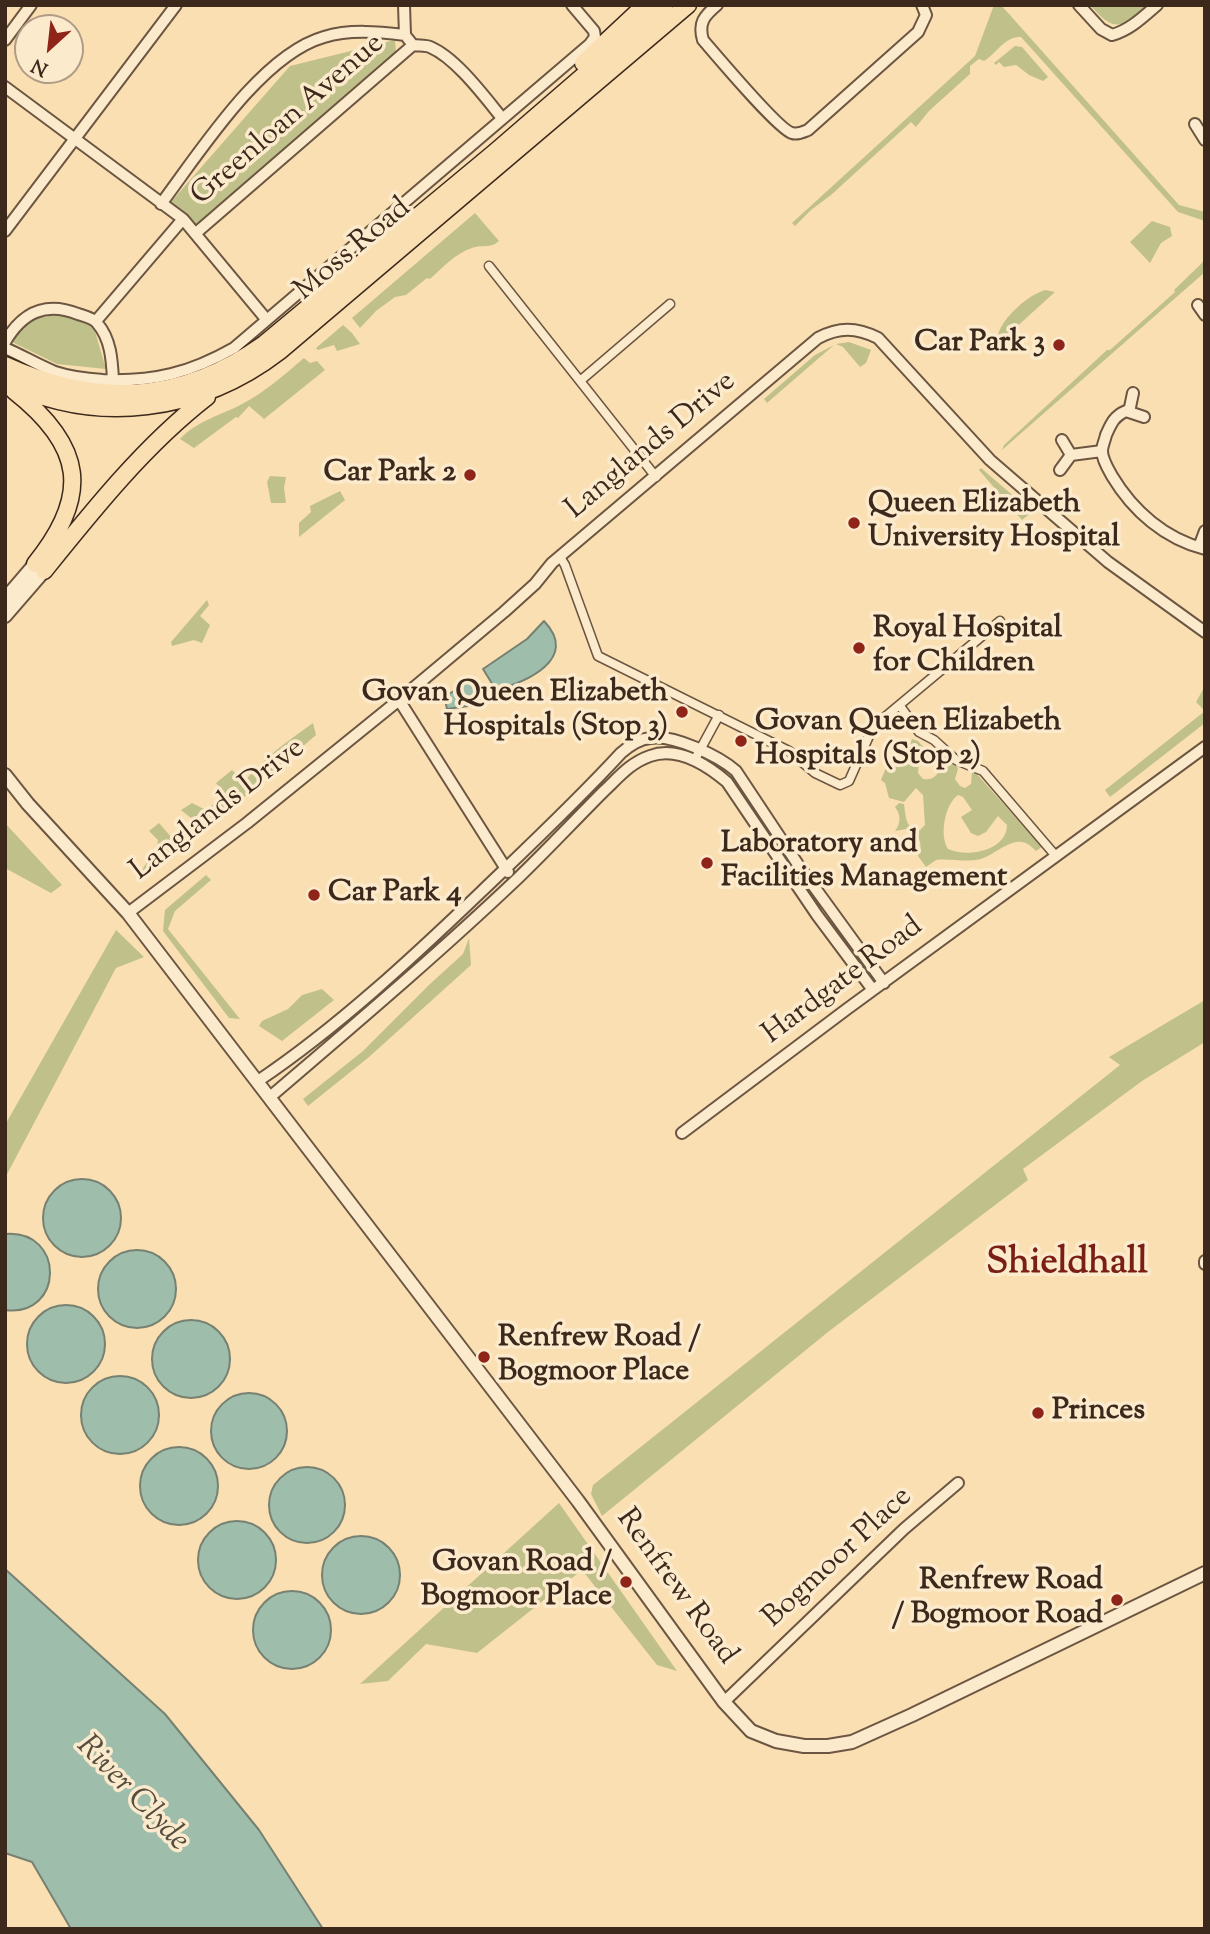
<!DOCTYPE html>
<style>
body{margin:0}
#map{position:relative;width:1210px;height:1934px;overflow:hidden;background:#fadfb2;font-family:"Sorts Mill Goudy",serif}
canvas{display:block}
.frame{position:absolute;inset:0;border:7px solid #3d281c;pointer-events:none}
.north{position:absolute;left:14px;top:14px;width:70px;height:70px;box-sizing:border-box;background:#fceacd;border:2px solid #b09c86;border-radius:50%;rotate:207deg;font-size:19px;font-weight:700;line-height:28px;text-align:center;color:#3d281c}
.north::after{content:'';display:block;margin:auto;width:24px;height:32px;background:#8f2418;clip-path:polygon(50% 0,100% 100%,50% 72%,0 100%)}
</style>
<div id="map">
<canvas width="1210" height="1934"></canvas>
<div class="frame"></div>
<div class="north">N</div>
</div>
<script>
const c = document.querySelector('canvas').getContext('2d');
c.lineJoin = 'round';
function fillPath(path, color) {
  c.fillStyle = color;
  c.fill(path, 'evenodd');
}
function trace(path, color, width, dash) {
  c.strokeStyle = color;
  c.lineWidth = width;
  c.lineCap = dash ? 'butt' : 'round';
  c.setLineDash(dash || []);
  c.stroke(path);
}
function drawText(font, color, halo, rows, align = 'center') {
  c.font = font + ' "Sorts Mill Goudy",serif';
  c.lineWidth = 7;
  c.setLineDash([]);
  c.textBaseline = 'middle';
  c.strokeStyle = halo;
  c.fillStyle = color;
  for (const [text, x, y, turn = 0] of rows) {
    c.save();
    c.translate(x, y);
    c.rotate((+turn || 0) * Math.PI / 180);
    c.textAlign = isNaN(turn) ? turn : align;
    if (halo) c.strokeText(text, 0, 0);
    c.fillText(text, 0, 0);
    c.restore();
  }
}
fillPath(new Path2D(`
 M994,5H1001L1179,205L1205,212V221L1178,212L1021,37C1005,36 997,53 984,61L979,59L970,66V74L929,111L916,127L911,122L831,195L811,210L795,226L792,223L975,56Z
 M1090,5H1149C1122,28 1115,34 1090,5Z
 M395,40L396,54L198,228L169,204L290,66Z
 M1015,46L1022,47L1048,77L1043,81L1029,75L1016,65L1004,67L999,62L996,65L994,63Z
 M475,213L499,241C490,249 483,244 472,248C456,253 442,268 430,279L427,278L406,295L395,297L376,311L360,328L352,318Z
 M1152,221L1170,227L1172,236L1161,243L1150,263L1130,242Z
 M1205,256V272L1002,450L1004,445L1107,350H1110L1175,292L1174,290L1202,263Z
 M1045,290L1055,292L1002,340L998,335C1003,317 1028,295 1045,290Z
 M65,313L94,328L106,369L57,364L12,342L23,321Z
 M343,325L352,333L360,344L337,351L334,345L318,350L316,348Z
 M849,342L871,350L866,363L860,367L843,347L836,344Z
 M834,345L767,403L764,399L815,355Z
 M304,358L310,363L317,361L325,370L264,419L249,406L238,418L236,417L194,448L180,439C198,420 220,416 242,404C264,393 285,374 304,358Z
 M981,468L1032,512L1022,520L979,470Z
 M270,476L286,477L284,488L286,503H271L267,482Z
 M340,491L345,500L299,537V523L311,512L310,506Z
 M207,600L209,605L200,616L210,625L202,643L194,640L172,646L171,642Z
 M1205,686V723L1110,797L1105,790L1205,711L1196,702Z
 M313,723L316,735L206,830L181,810L192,803L204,809L210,808L222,791L216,783L232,770L244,782C263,758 288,741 313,723Z
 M912,739L918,741L925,749L919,761L918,773L923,779C936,781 939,772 945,761L956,765L958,769L955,779L960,786L965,788L971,784L972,772H975L1042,847L1036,851C1032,847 1028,843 1022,842C1008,840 994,855 981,859C964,863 952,858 936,860L926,867L918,856C924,843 919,834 906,829L895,831C901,823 901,815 895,807L899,803L904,804C906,817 905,829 920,830L925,825L923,795L916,788L904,802L889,798L885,783L881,780L887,765C902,762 908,753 912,739ZM958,795L963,797L972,810L961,817L971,833L978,836L986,832L998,816L1007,825C1007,851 967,858 948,849C939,835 945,804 958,795Z
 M5,823L62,885L51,893L5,868Z
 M159,823L179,846L175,856L164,863L158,860L144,877L139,875L157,846L158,840L149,831Z
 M206,875L211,880L175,911L168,929L240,1019L229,1018L163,931L165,910Z
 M116,930L144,957L116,968L5,1178V1125Z
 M469,938L471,965L369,1057L308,1106L303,1099L363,1051L430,984L463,954Z
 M322,989L334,1000L282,1041L259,1026L262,1021L288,1009L302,995Z
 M1205,1000V1042L1142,1081L1023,1169L1028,1180L828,1332L602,1516L591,1494L593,1485L1120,1065L1109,1057Z
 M559,1503L677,1671L657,1665L582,1570L477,1653L426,1644L388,1681L360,1684Z`), '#c0c18a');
const water = new Path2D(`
 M544,621C580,659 526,682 496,690L483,669L527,639Z
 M474,678L485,697L468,706L447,709L445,700L449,694Z
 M43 1218a39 39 0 1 1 78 0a39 39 0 1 1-78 0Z
 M5,1234C66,1229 64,1318 5,1310Z
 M98 1289a39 39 0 1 1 78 0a39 39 0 1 1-78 0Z
 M27 1344a39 39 0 1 1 78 0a39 39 0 1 1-78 0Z
 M152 1359a39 39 0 1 1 78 0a39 39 0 1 1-78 0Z
 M81 1415a39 39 0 1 1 78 0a39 39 0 1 1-78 0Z
 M211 1431a38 38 0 1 1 76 0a38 38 0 1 1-76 0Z
 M140 1486a39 39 0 1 1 78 0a39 39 0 1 1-78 0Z
 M269 1505a38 38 0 1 1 76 0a38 38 0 1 1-76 0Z
 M198 1560a39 39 0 1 1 78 0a39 39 0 1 1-78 0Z
 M322 1575a39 39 0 1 1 78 0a39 39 0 1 1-78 0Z
 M5,1569L165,1714L259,1830L323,1929H71L32,1862L5,1853Z
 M253 1630a39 39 0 1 1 78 0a39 39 0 1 1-78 0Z`);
fillPath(water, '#9ebdab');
trace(water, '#778172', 2);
const pedestrian = new Path2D(`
 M489,266L656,477
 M580,381L670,304
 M560,557L565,565L598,656L789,751L815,773L840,785L849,781L873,727L1000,621
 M900,706L919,732L934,740L956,760L983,771L1055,855
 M694,761L719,715`);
const minor = new Path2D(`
 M404,5L405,35L413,45C419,46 425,45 430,47C456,58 484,96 502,118
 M717,5C704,16 698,23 703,40C716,55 779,130 792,133C798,135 803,132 808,130L918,32L926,15L922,5
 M1079,5L1101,29L1112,35C1130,30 1143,17 1157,5
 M5,40L31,5
 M5,87L183,219L266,319
 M1195,124L1205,140
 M161,204C200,152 261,55 324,37C350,29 379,32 405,35
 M5,231L176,5
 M196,233L413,45
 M1198,305L1205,315
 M96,321L183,219
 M5,342C22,313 45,301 78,314C84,316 93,318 97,323C111,339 112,360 113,380
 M5,348C21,355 38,365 55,372C70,377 87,379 103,380C154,382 190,373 234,348L590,44L595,37L594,31L572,5
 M1129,412L1133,393
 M1144,417L1126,411C1114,416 1111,424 1106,435C1105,440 1102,446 1102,451C1102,459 1108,469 1112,476C1133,511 1165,539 1205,549
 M1071,455L1102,451
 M1060,470L1071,455L1062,440
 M1199,547L1205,531
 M399,700L508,872
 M128,913L247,823L399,700L504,612L535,584L552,563L818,338C839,327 856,327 878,338L990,460L1108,562L1205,632
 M258,1081C338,1027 411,959 481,892C529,846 577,801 621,753C629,746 640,739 650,738C673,734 719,756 736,771L799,866L884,983
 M270,1097C354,1025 438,954 518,878C547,850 575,820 604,791C619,777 630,763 650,756C677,746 707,765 727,782L817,915L873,990
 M682,1133L847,1009L1205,747
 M1205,1261V1264
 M724,1702L904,1529L958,1483`);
const tertiary = new Path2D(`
 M5,599L35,564
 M5,616L44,571
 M5,775L28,804L128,913L578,1501L724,1702L751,1731L776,1741L804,1746H828L852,1742L912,1715L1205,1573`);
const primary = new Path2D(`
 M583,63L645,5
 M5,365C97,407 181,403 264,344L495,152L665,5
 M5,381C96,427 201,412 280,351L688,5
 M14,391C84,446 91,495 35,564
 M44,571C93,510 145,445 207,397`);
trace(pedestrian, '#6c5642', 11);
trace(minor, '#6c5642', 14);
trace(tertiary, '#6c5642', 16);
trace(primary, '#3d281c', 19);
trace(pedestrian, '#fceacd', 8);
trace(minor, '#fceacd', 10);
trace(tertiary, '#fceacd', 12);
trace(primary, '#fadfb2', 16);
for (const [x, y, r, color] of [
 [1059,345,7,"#8f2418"],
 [470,475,7,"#8f2418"],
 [854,523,7,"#8f2418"],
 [859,648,7,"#8f2418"],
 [682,712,7,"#8f2418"],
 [741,741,7,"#8f2418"],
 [707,863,7,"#8f2418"],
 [314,895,7,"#8f2418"],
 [484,1357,7,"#8f2418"],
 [1038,1413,7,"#8f2418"],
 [626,1582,7,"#8f2418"],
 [1117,1600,7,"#8f2418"]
]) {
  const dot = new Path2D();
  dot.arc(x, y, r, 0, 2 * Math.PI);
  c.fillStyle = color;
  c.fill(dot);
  trace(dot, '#fceacd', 2.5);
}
drawText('30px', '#3d281c', '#fceacd', [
 ["Greenloan Avenue",289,121,-41],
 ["Moss Road",354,251,-40],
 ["Langlands Drive",652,447,-40],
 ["Langlands Drive",219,811,-38],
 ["Hardgate Road",844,982,-37],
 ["Bogmoor Place",839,1559,-43],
 ["Renfrew Road",675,1588,54]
]);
drawText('bold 30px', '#3d281c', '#fceacd', [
 ["Car Park 3",1045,345,"right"],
 ["Car Park 2",456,475,"right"],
 ["Queen Elizabeth",868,506],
 ["University Hospital",868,540],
 ["Royal Hospital",873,631],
 ["for Children",873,665],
 ["Govan Queen Elizabeth",668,695,"right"],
 ["Hospitals (Stop 3)",668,729,"right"],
 ["Govan Queen Elizabeth",755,724],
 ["Hospitals (Stop 2)",755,758],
 ["Laboratory and",721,846],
 ["Facilities Management",721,880],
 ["Car Park 4",328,895],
 ["Renfrew Road /",498,1340],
 ["Bogmoor Place",498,1374],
 ["Princes",1052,1413],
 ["Govan Road /",612,1565,"right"],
 ["Bogmoor Place",612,1599,"right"],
 ["Renfrew Road",1103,1583,"right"],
 ["/ Bogmoor Road",1103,1617,"right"]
], 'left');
drawText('italic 32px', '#554d40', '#fceacd', [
 ["River Clyde",131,1795,46]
]);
drawText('bold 37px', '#7a1f14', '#fceacd', [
 ["Shieldhall",1067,1266]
]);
</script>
